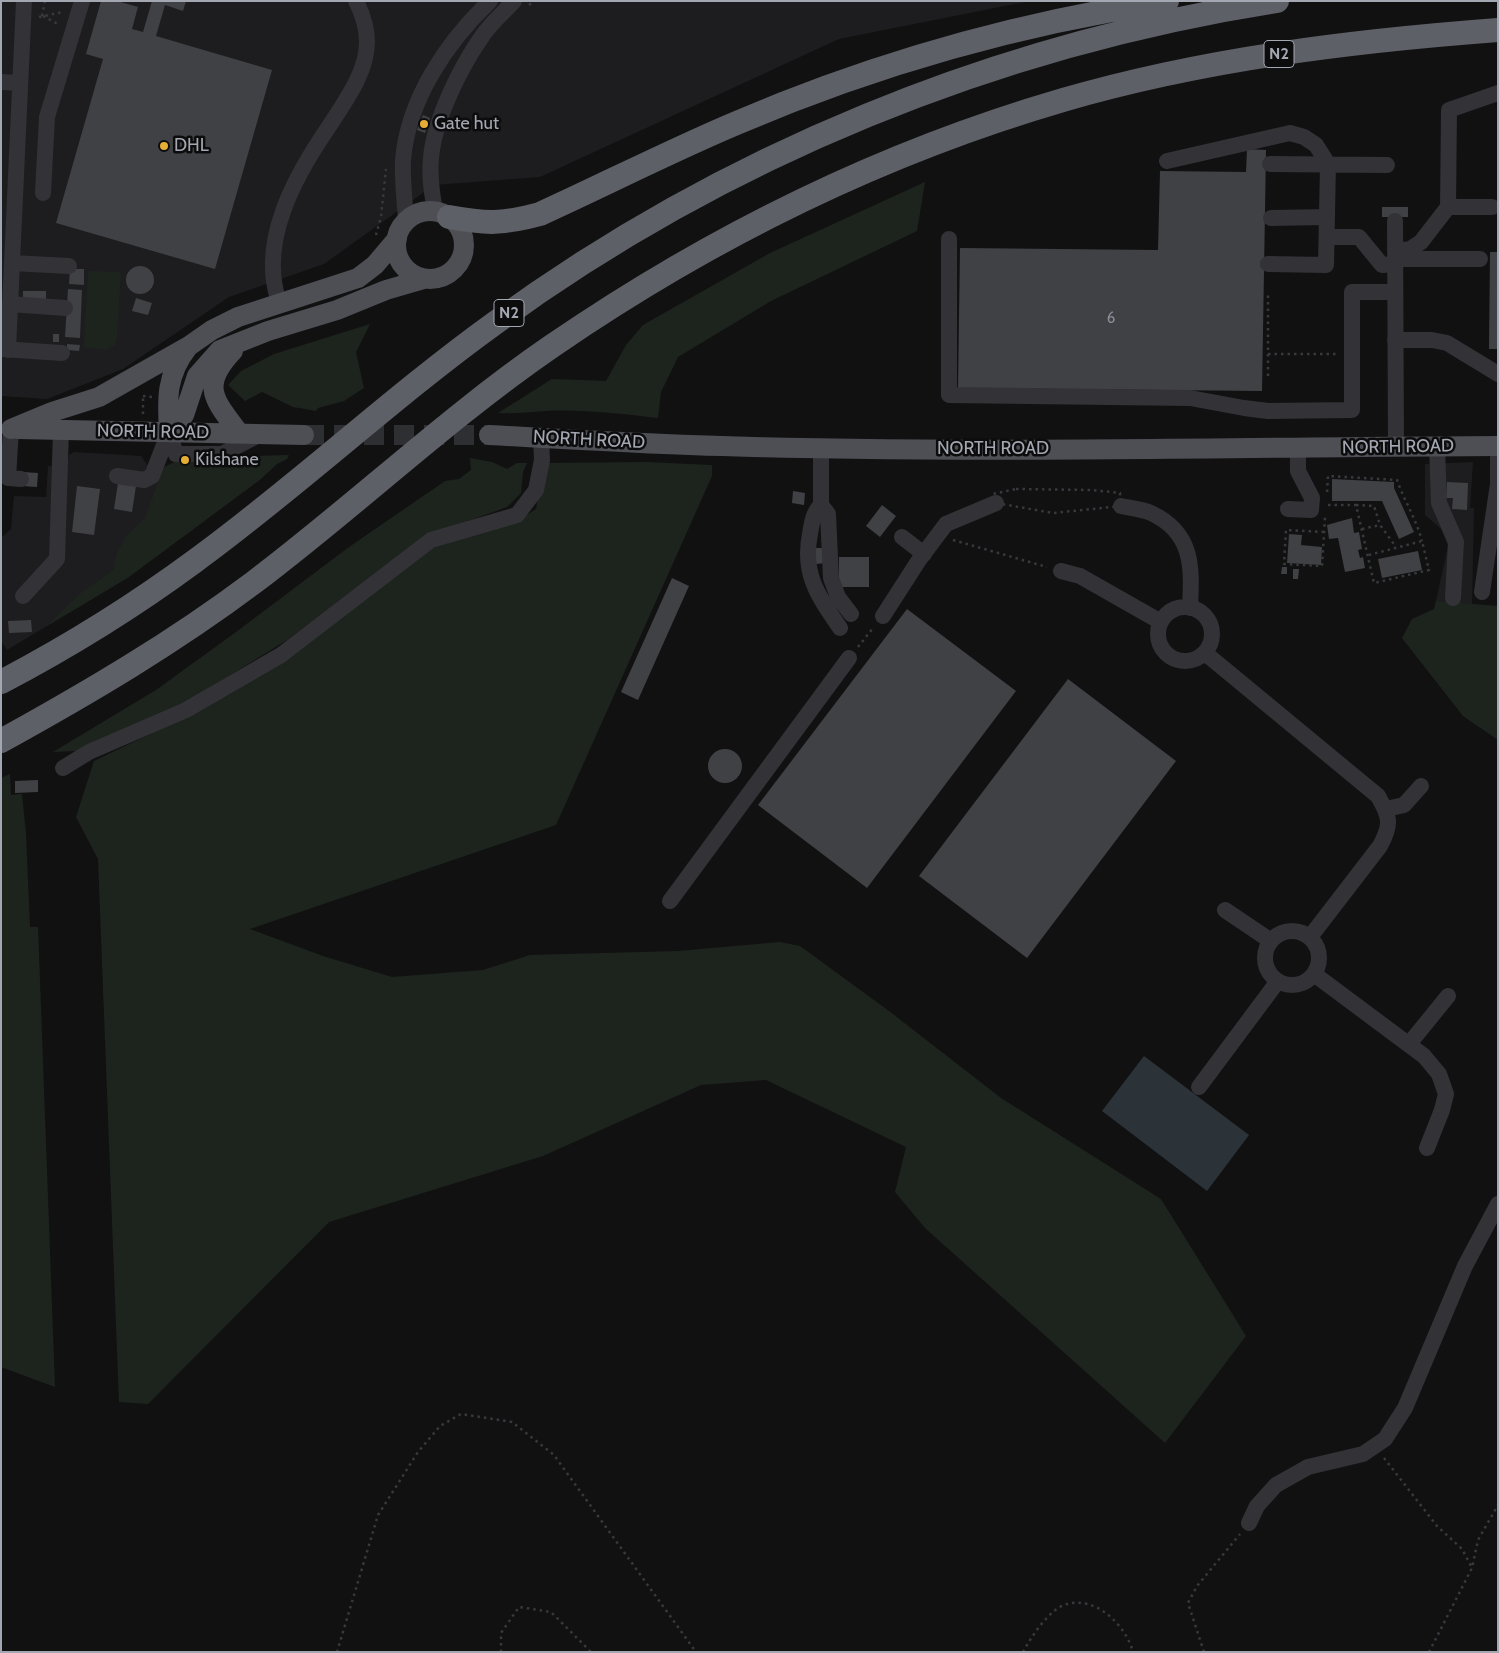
<!DOCTYPE html>
<style>
body{margin:0}
#map{position:relative;width:1499px;height:1653px;overflow:hidden;background:#111112;font-family:Cabin,sans-serif}
canvas{display:block}
.frame{position:absolute;inset:0;border:2px solid #a3a7b2;pointer-events:none}
</style>
<div id="map">
<canvas width="1499" height="1653"></canvas>
<div class="frame"></div>
</div>
<script>
const c = document.querySelector('canvas').getContext('2d');
c.lineJoin = 'round';
function fillPath(path, color) {
  c.fillStyle = color;
  c.fill(path, 'evenodd');
}
function trace(path, color, width, dash) {
  c.strokeStyle = color;
  c.lineWidth = width;
  c.lineCap = dash ? 'butt' : 'round';
  c.setLineDash(dash || []);
  c.stroke(path);
}
function drawText(font, color, halo, rows, align = 'center') {
  c.font = font + ' Cabin,sans-serif';
  c.lineWidth = 5;
  c.setLineDash([]);
  c.textBaseline = 'middle';
  c.strokeStyle = halo;
  c.fillStyle = color;
  for (const [text, x, y, turn = 0] of rows) {
    c.save();
    c.translate(x, y);
    c.rotate((+turn || 0) * Math.PI / 180);
    c.textAlign = isNaN(turn) ? turn : align;
    if (halo) c.strokeText(text, 0, 0);
    c.fillText(text, 0, 0);
    c.restore();
  }
}
fillPath(new Path2D(`
 M1,1H1030L839,39L540,177L434,185L324,264L229,297L123,369L47,399L1,396Z
 M74,452L141,456L149,467L166,474L143,528L129,535L117,559L129,577L7,650L1,641V538L11,529L14,496L46,497L48,466L67,468L69,455Z
 M1473,462L1470,508H1474L1472,606L1436,601L1448,546L1441,529L1425,515V464Z`), '#1d1d1f');
fillPath(new Path2D(`
 M925,182L917,231L771,301L678,357L661,392L658,418C621,414 583,409 545,411C529,412 514,414 498,413L552,379L606,381L626,345L643,325L770,253Z
 M88,271L121,272L117,337L115,345L106,350L84,347Z
 M370,324L356,352L364,388L344,401L318,408L316,411L293,407L262,392L245,401L228,385L241,371L274,354Z
 M289,455L287,459L277,464L261,479L129,577L47,626L81,593L114,570L116,556L125,538L145,518L164,467L177,461L228,463L253,456Z
 M470,458L492,462L507,469L517,463H527L523,472L521,493L507,507L429,535L287,640L188,701L77,751L53,752L156,690L236,632L349,547L445,481L459,479L471,470Z
 M647,462L712,465V476L556,825L250,929L323,956L392,977L483,970L530,955L678,951L780,942L800,946L889,1011L1001,1098L1161,1199L1246,1336L1165,1443L925,1228L895,1192L906,1147L766,1080L701,1085L543,1156L329,1222L148,1404L119,1402L98,859L76,817L94,761L196,712L432,548L517,521L536,509L544,463Z
 M1436,601L1498,606V740L1463,716L1402,638L1412,619L1434,609Z
 M10,774L11,795L22,794L26,834L30,927H38L55,1387L1,1367V778Z`), '#1d241e');
fillPath(new Path2D(`
 M1144,1056L1249,1135L1207,1191L1102,1111Z`), '#2b3339');
fillPath(new Path2D(`
 M101,1H117L138,7L132,29L143,32L152,1H186L183,11L165,5L156,36L272,70L215,269L56,223L103,59L86,54Z
 M423,115L430,118L425,133L417,130Z
 M1247,149L1266,150L1262,391L958,388L960,248L1158,250L1160,171L1246,172Z
 M1382,207H1408V217H1382Z
 M1490,252H1498V349H1489Z
 M126 280a14 14 0 1 1 28 0a14 14 0 1 1-28 0Z
 M70,269H84V285L69,284Z
 M68,289L82,290L80,338L65,337Z
 M23,291H46V300L23,299Z
 M136,298L152,303L148,315L132,311Z
 M53,334H59V342H53Z
 M67,344L80,345L79,351L67,350Z
 M23,472L38,473L37,487L22,486Z
 M1332,479L1394,482V488L1414,532L1399,539L1382,501H1332Z
 M1447,482L1468,483L1467,510L1452,509L1453,498H1446Z
 M118,483L136,486L132,512L114,509Z
 M77,486L100,489L94,535L72,532Z
 M793,491L805,493L804,505L792,503Z
 M882,505L896,516L880,537L866,526Z
 M1352,518L1354,533L1359,532L1362,549L1358,550L1360,558L1363,557L1365,568L1345,572L1338,538L1329,539L1327,525Z
 M1289,534L1302,535L1301,545L1322,547L1321,565L1287,563Z
 M816,548H826V563L816,564Z
 M1418,551L1422,570L1382,578L1378,559Z
 M839,557H869V587H839Z
 M1282,567H1287V574H1281Z
 M1293,569H1299L1298,579H1293Z
 M672,578L689,586L638,700L621,692Z
 M907,609L1016,691L867,888L758,805Z
 M31,620L32,632L9,633L8,621Z
 M1068,679L1176,761L1027,958L919,876Z
 M708 766a17 17 0 1 1 34 0a17 17 0 1 1-34 0Z
 M38,780V792L15,793V781Z`), '#404145');
trace(new Path2D(`
 M304,435H489`), '#2e2f32', 20, [20, 10]);
trace(new Path2D(`
 M529,5L534,1
 M42,16L45,1
 M43,16L58,24
 M39,17L63,12
 M376,235L381,217L386,169
 M1268,354H1337
 M1268,376V292
 M143,396L152,397
 M143,414V397
 M1016,489L1092,490L1120,493L1121,506L1053,513L996,503L993,494Z
 M1327,492L1328,476L1397,480C1404,500 1417,521 1422,541
 M1328,505H1356L1374,583L1429,570L1422,541L1369,555
 M1356,505L1374,506L1380,525L1396,547
 M1362,529L1380,525
 M1324,532L1286,530L1284,564L1322,566L1325,517
 M953,540L1047,567
 M858,647L873,628
 M1384,1458L1437,1526L1462,1549L1471,1566
 M337,1652L378,1515L418,1452L440,1426L461,1414L512,1422L554,1455L696,1652
 M501,1652V1633L519,1607L551,1612L591,1652
 M1023,1652C1031,1637 1050,1608 1067,1604C1097,1596 1126,1626 1133,1652
 M1204,1652L1188,1603L1197,1586L1240,1534
 M1429,1652L1472,1568L1478,1540L1498,1505`), '#38393d', 2.5, [2.5, 4]);
trace(new Path2D(`
 M1,82L20,83
 M1167,161L1290,133L1304,137L1316,145L1328,164L1326,265L1268,264
 M1270,164L1387,165
 M43,193L47,117L82,1
 M1448,207H1492
 M435,211C432,194 429,176 431,158C434,120 461,66 483,35C491,23 504,12 514,1
 M1271,218L1327,217
 M1395,221L1396,447
 M406,222C405,202 402,180 403,160C408,99 447,42 490,1
 M1327,237H1359L1382,265L1395,264
 M949,239V395L1190,398L1244,408L1268,411L1352,410V292H1395
 M1395,249L1409,250L1421,242L1448,207L1449,110L1498,93
 M1395,259H1480
 M12,263L69,266
 M279,302C258,242 295,176 328,128C344,103 367,73 367,42C367,28 362,13 356,1
 M10,304L65,308
 M1395,340H1432L1447,343L1498,374
 M1,349L62,353
 M8,350L24,1
 M11,429L8,478L21,479
 M169,432L176,454H222L261,434
 M1437,446L1439,503L1456,542L1453,598
 M821,448V505L828,514L831,578L838,597L851,614
 M117,476L144,480L152,476L169,432
 M821,505C813,513 812,522 810,534C802,574 818,596 840,628
 M1121,506C1130,508 1142,509 1151,513C1194,533 1192,568 1190,608
 M1288,509L1311,510L1312,498L1298,471V449
 M902,537L924,554
 M1061,571L1080,576L1161,622
 M1482,592L1498,484V446
 M23,596L57,559L61,430
 M1158 634a27 27 0 1 1 54 0a27 27 0 1 1-54 0Z
 M883,616L919,560L946,524L996,503
 M1205,653L1378,796C1390,817 1392,824 1380,846L1310,937
 M63,768L89,752L186,710L281,655L431,540L517,515L536,490L542,460L541,438
 M1386,809L1404,805L1421,786
 M670,901L849,658
 M1225,910L1271,941
 M1265 958a27 27 0 1 1 54 0a27 27 0 1 1-54 0Z
 M1314,974L1424,1056L1439,1074L1446,1094L1442,1110L1427,1148
 M1409,1044L1448,996
 M1199,1087L1278,981
 M1249,1523L1257,1506L1276,1485L1308,1467L1363,1454L1385,1439L1405,1408L1465,1266L1498,1204`), '#323237', 16);
trace(new Path2D(`
 M396 245a34 34 0 1 1 68 0a34 34 0 1 1-68 0Z
 M233,351C199,387 215,400 239,433
 M11,429L52,412L99,397L189,346L212,330L238,317L358,278L375,265L397,239
 M18,429L304,435
 M169,432L184,415L197,376L220,350L268,331L337,310L386,290L424,279
 M169,432C167,399 166,375 188,347
 M489,435C567,439 645,444 722,446C981,454 1239,447 1498,446`), '#4e4f55', 20);
trace(new Path2D(`
 M449,217C487,224 503,224 540,214C606,184 672,150 739,122C875,64 1020,23 1167,1
 M1,682C68,647 134,606 195,561C298,486 391,398 495,323C725,155 996,45 1277,1
 M1,741C88,693 173,643 253,583C354,507 447,418 552,346C708,239 881,153 1063,100C1204,59 1352,41 1498,30`), '#5e6067', 24);
for (const [x, y, r, color] of [
 [424,124,5,"#e6ae35"],
 [164,146,5,"#e6ae35"],
 [185,460,5,"#e6ae35"]
]) {
  const dot = new Path2D();
  dot.arc(x, y, r, 0, 2 * Math.PI);
  c.fillStyle = color;
  c.fill(dot);
  trace(dot, '#0c0c0d', 2);
}
drawText('15px', '#8a8e97', null, [
 ["6",1111,319]
]);
for (const [x, y, w] of [
 [1279,54,30],
 [509,313,30]
]) {
  const box = new Path2D();
  box.roundRect(x - w / 2, y - 13.5, w, 27, 4);
  c.fillStyle = '#0c0c0d';
  c.fill(box);
  trace(box, '#a3a7b2', 1);
}
drawText('bold 16px', '#a3a7b2', null, [
 ["N2",1279,54],
 ["N2",509,313]
]);
drawText('18px', '#a3a7b2', '#0c0c0d', [
 ["Gate hut",434,124],
 ["DHL",174,146],
 ["Kilshane",195,460]
], 'left');
drawText('18px', '#a3a7b2', '#0c0c0d', [
 ["NORTH ROAD",153,432,1],
 ["NORTH ROAD",589,440,3],
 ["NORTH ROAD",1398,447,-1],
 ["NORTH ROAD",993,449]
]);
</script>
